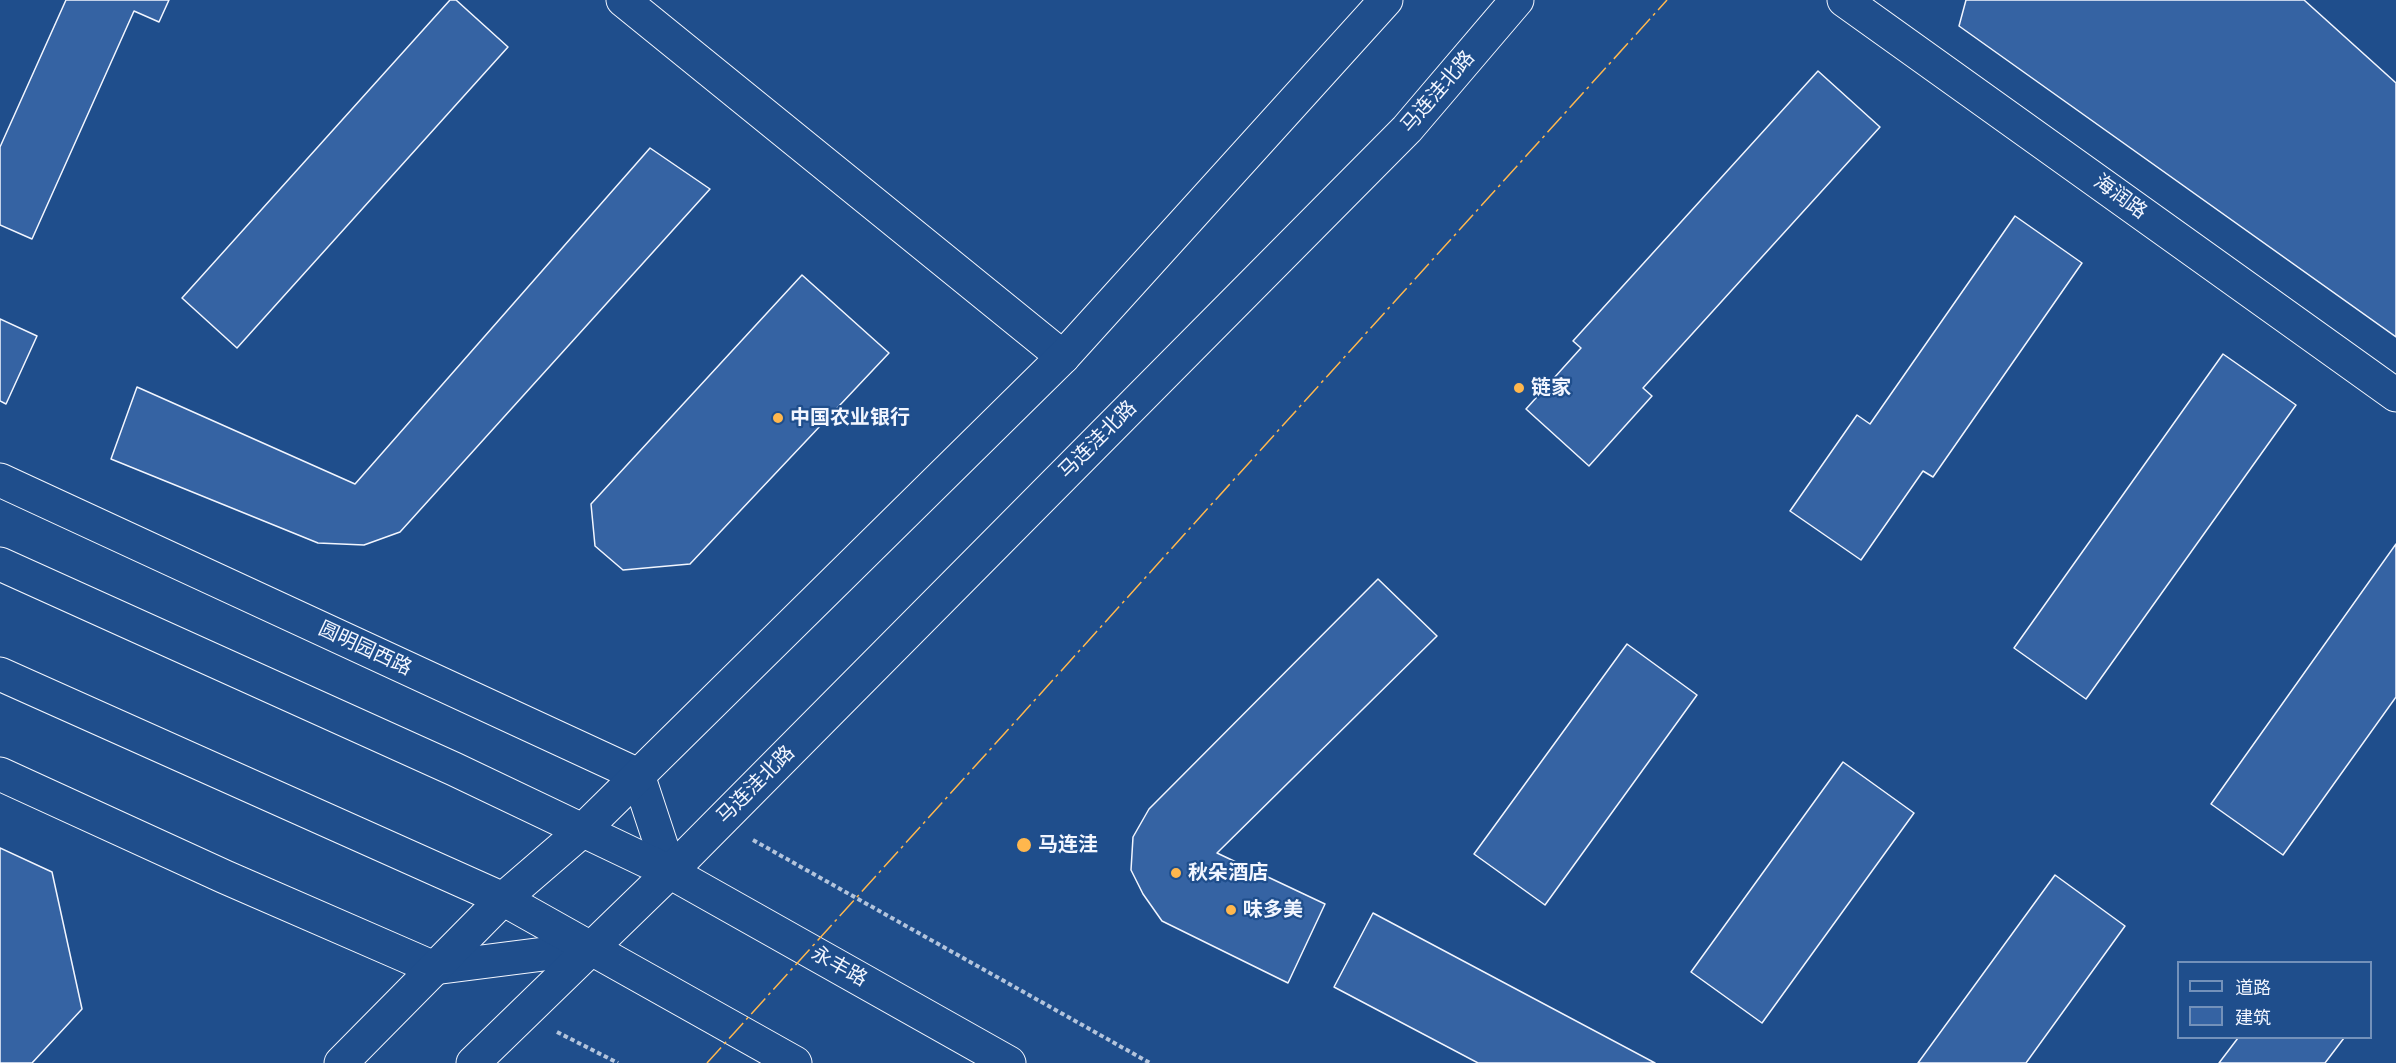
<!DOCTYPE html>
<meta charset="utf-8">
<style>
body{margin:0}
#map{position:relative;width:2396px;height:1063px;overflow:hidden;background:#1f4e8c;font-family:"Fira Sans Condensed","Noto Sans SC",sans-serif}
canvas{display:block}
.legend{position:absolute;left:2177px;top:961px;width:195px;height:78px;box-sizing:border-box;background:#1f4e8c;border:2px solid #7391ba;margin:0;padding:8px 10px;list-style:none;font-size:18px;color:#f2f6ff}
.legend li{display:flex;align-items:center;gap:12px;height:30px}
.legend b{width:30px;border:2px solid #7391ba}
</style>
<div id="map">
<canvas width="2396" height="1063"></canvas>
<ul class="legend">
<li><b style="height:8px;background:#1f4e8c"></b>道路</li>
<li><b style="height:16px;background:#3563a3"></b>建筑</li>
</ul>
</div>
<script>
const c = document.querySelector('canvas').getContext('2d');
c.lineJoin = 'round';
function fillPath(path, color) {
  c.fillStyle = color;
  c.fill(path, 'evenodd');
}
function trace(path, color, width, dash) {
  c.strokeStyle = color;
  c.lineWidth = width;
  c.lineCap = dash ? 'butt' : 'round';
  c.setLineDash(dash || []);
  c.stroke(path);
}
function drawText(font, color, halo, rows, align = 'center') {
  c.font = font + ' "Fira Sans Condensed","Noto Sans SC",sans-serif';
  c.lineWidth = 4.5;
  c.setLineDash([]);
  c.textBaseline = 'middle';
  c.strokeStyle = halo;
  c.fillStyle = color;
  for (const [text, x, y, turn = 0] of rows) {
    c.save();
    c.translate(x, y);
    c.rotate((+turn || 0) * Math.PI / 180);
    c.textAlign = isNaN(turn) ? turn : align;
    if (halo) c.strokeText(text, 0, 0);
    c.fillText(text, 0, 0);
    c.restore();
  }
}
const building = new Path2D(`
 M66,0H169L159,22L134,11L32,239L0,225V147Z
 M450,0H456L508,47L237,348L182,298Z
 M1966,0H2304L2396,83V337L1959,26Z
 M1818,71L1880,127L1643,388L1652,396L1589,466L1526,409L1581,348L1573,341Z
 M650,148L710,189L400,532L364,545L318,543L111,459L137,387L355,484Z
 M2015,216L2082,263L1933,477L1923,471L1861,560L1790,511L1857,415L1870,424Z
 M802,275L889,353L690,564L623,570L595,546L591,504Z
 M0,319L37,336L6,404L0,401Z
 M2223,354L2296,405L2086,699L2014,648Z
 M2396,544V697L2283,855L2211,804Z
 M1378,579L1437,636L1217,853L1325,904L1288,983L1162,921L1143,894L1131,870L1133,837L1149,809Z
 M1627,644L1697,695L1545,905L1474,854Z
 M1843,762L1914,813L1762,1023L1691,972Z
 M0,848L52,872L82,1009L32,1063H0Z
 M2055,875L2125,926L2026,1063H1918Z
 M1373,913L1655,1063H1478L1334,987Z
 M2238,1038H2344L2325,1063H2219Z`);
fillPath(building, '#3563a3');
trace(building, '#f2f6ff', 1.5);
const minor = new Path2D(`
 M623,0L1063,357
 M1844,0L2396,395
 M0,480L638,775L670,872
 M0,774L225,877L434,968L591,948`);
const major = new Path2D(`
 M0,564L454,769L670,872L1009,1063
 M0,674L503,899L795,1063
 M341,1063L503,899L583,830L1063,357L1386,0
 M473,1063L670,872L1407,129L1517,0`);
trace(minor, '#f2f6ff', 35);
trace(major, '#f2f6ff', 35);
trace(new Path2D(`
 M753,840L1150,1063
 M557,1032L618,1063`), '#b3c4dc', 4, [4.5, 3]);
trace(minor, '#1f4e8c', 33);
trace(major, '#1f4e8c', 33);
trace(new Path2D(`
 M707,1063L1667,0`), '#ffb74d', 1.5, [21, 4.5, 3, 4.5]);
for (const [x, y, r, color] of [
 [1519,388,6,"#ffb74d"],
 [778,418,6,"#ffb74d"],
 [1024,845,8,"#ffb74d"],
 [1176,873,6,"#ffb74d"],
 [1231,910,6,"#ffb74d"]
]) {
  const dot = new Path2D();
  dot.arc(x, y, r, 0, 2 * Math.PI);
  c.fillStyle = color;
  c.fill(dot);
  trace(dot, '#1f4e8c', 2);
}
drawText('20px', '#f2f6ff', '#1f4e8c', [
 ["马连洼北路",1438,92,-49],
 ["海润路",2120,197,36],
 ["马连洼北路",1098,440,-45],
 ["圆明园西路",365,649,25],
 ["马连洼北路",756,785,-45],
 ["永丰路",839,967,29]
]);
drawText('bold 20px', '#f2f6ff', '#1f4e8c', [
 ["链家",1531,388],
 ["中国农业银行",790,418],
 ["马连洼",1038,845],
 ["秋朵酒店",1188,873],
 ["味多美",1243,910]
], 'left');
</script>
